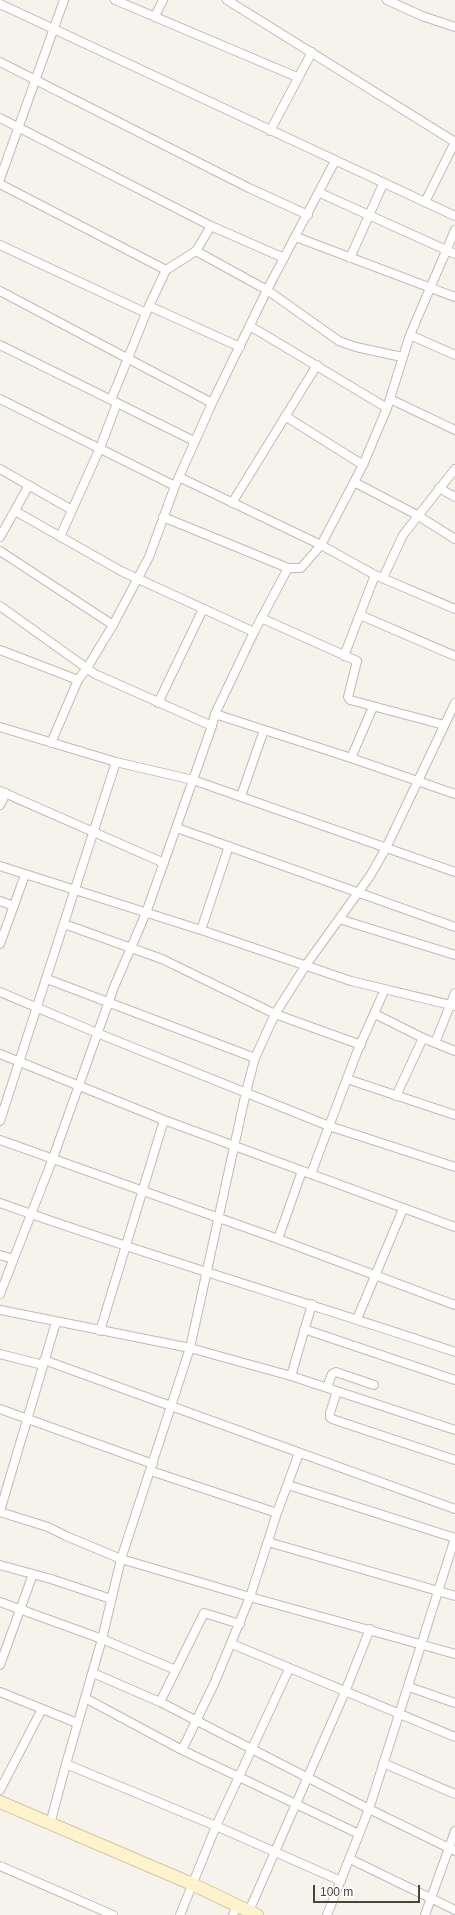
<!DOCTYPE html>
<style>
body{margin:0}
#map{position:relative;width:455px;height:1915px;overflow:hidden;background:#f6f3ec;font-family:Arial,sans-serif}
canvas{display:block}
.scale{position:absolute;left:313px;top:1885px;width:107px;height:18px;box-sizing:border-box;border:2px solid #4b4439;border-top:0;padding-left:5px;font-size:12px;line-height:14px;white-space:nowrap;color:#4b4439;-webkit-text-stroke:3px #fff;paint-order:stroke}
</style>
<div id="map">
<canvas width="455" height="1915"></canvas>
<div class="scale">100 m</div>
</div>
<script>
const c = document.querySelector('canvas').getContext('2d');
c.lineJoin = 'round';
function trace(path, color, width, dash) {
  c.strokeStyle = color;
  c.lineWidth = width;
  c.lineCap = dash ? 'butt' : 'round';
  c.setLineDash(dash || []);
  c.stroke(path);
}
const street = new Path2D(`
 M115,0L297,77
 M227,0L455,142
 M387,0L422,16L455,27
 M0,4L455,216
 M155,16L163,0
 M0,62L249,188L308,215
 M0,118L211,226L284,258
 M270,131L312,52
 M0,179L64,0
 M0,184L166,270
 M320,193L455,254
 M425,202L455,142
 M296,237L455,297
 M0,245L146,313
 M196,251L267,290L339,341L356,347L402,357
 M350,258L383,184
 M0,291L212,403
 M149,306L240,347
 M250,326L387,408
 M410,335L455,355
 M0,345L194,441
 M0,399L175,486
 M390,399L455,430
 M111,400L149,306L166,270L196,251L211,226
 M285,416L363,465
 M0,469L72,510
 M179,477L321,545L375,575L455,609
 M354,482L417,515L455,539
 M439,488L455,497
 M232,503L317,365
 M15,511L121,571L254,632
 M163,517L288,568H301L321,545L363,465L387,408L410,335L455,230
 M0,537L29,485
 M60,537L100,448L117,403
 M0,551L113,625
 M383,578L403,535L455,469
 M0,606L95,674L212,726
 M360,615L455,656
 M261,618L357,661L348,697L350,700L444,725
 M0,650L78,680
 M344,656L375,575
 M158,703L203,609
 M215,714L351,758L455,794
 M0,727L116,762L193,780L455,872
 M51,743L78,680L87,668L113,625L149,557L175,486L212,403L267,290L335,161
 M351,758L373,707
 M0,791L164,863
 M241,796L264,730
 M0,805L6,793
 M177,828L455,927
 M0,866L201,930L351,981L455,1006
 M0,901L14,906
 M339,919L455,955
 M64,924L162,959L275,1014L361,1045
 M201,930L229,846
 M0,944L25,875
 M47,979L255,1058
 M0,992L97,1033L329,1126L455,1167
 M375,1014L423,1038L455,1051
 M435,1043L455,993
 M0,1054L164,1120L455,1227
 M347,1079L455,1115
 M396,1096L423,1038
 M0,1121L116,762
 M0,1140L278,1239L455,1305
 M311,1174L357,1052L385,989
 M0,1203C150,1257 304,1301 455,1352
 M278,1239L302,1171
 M0,1255L13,1259
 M0,1294L53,1158L114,987L146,913L212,726L215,714L254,632L288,568
 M0,1310L190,1348L291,1376L455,1430
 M357,1319L403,1209
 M304,1329L455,1380
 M100,1331L164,1120
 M0,1354L43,1365
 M44,1360L455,1509
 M291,1376L312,1304
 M327,1387L332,1374L336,1372L374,1385
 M337,1391L330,1413V1417L332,1419L455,1460
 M0,1409L153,1464
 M151,1471L277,1513
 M288,1485L455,1538
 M0,1511L56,1322
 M0,1512L48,1527L66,1536L121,1559L250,1597L455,1654
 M268,1542L455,1596
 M0,1565L51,1579L111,1599
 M0,1602L102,1639L176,1670
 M232,1644L455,1737
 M0,1665L33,1574
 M93,1673L160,1702L369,1809L455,1851
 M409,1687L455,1703
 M0,1692L77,1723
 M85,1698L182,1750L359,1834
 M160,1702L204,1613L240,1624
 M182,1750L214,1684L250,1597L277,1513L299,1453
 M383,1763L455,1794
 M66,1764L216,1826L341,1881
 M0,1790L42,1709
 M50,1824L66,1764L102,1639L121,1559L190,1348L246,1092L255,1058L275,1014L306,965L370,876L386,848L455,703
 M350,1859L455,1910
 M0,1866L113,1915
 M249,1911L345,1692L370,1629
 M180,1915L216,1826L289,1669
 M233,1915L237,1906
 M327,1915L369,1809L455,1538
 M425,1915L455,1831`);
const secondary = new Path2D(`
 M0,1802L192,1884L257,1915`);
trace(street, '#c2bbae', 10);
trace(secondary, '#d6c79b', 14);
trace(street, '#fff', 8);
trace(secondary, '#fff3cd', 12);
</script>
